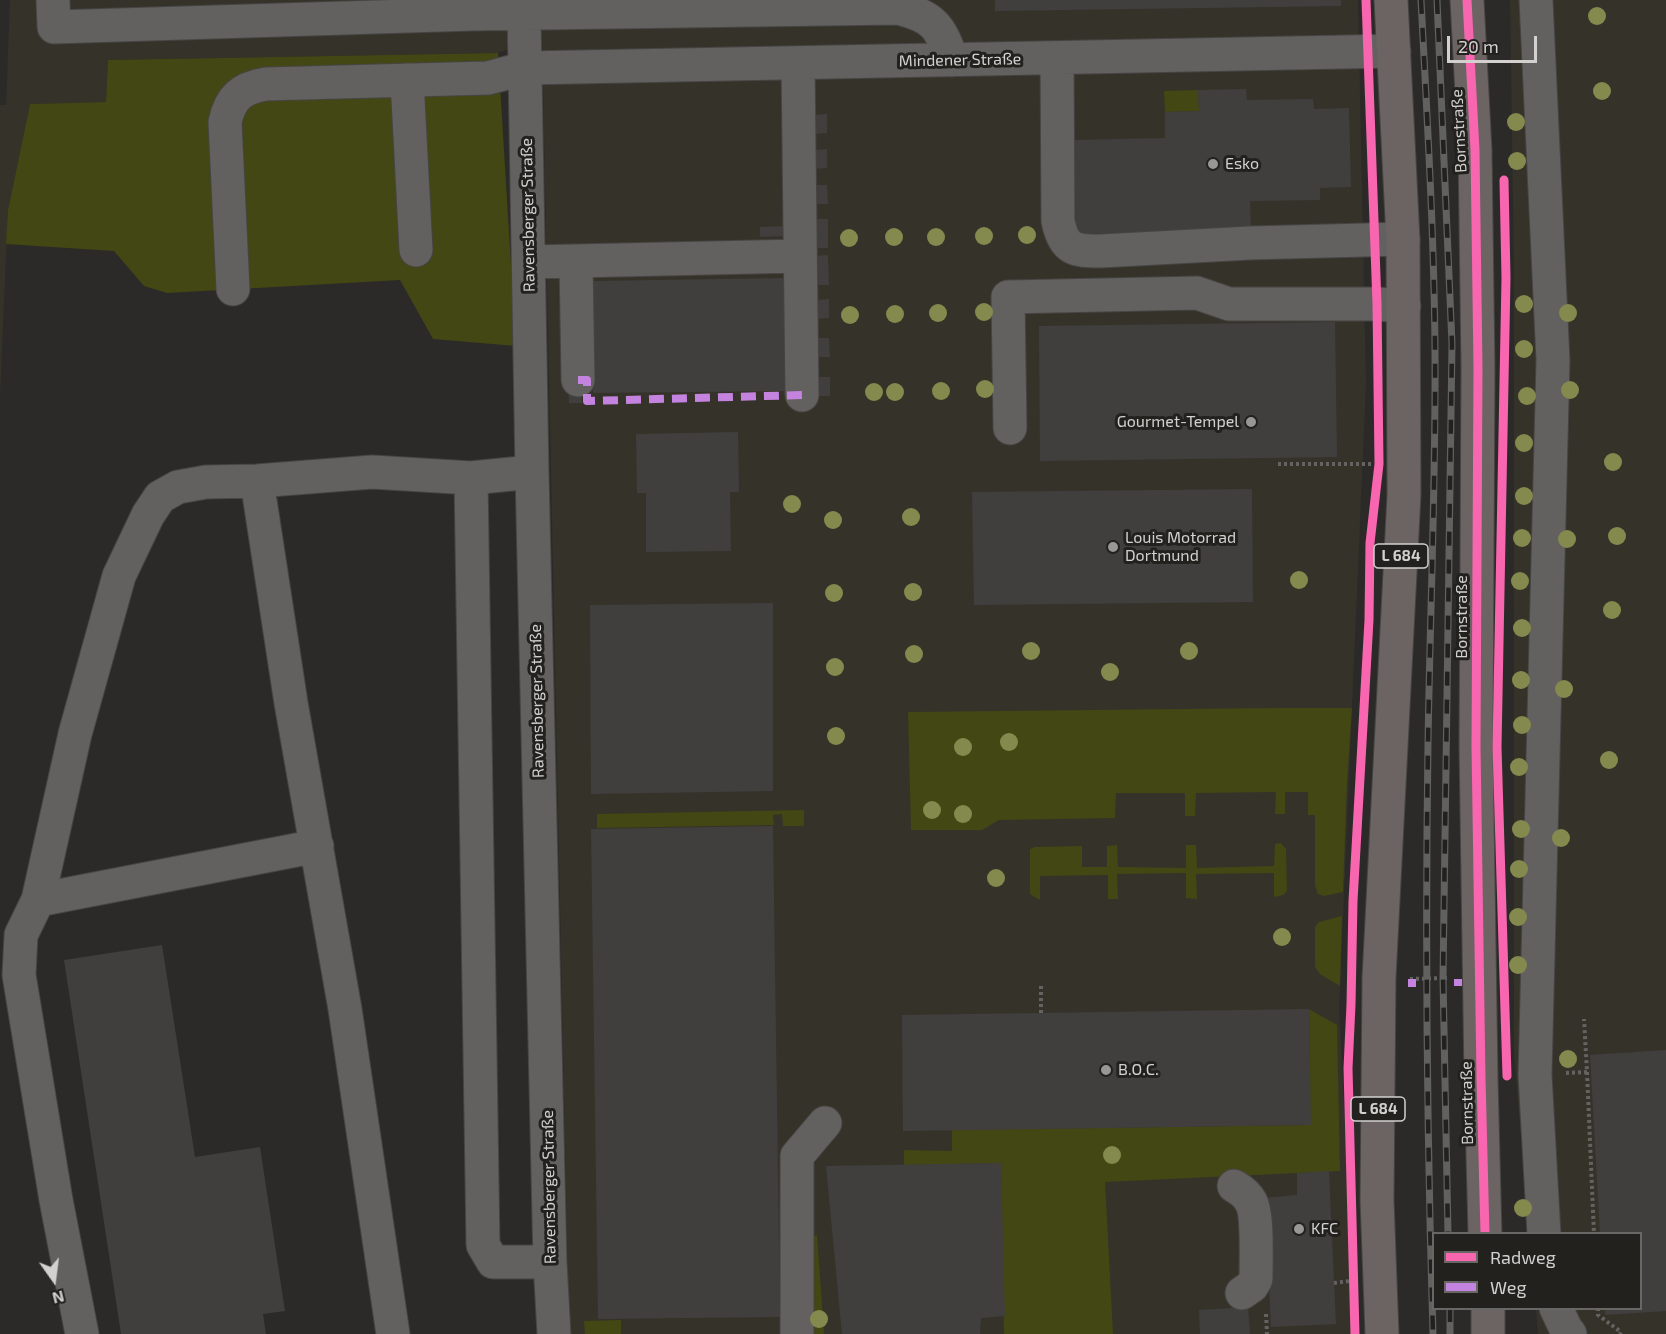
<!DOCTYPE html>
<meta charset="utf-8">
<style>
body{margin:0}
#map{position:relative;width:1666px;height:1334px;overflow:hidden;background:#2b2a28;font-family:"Exo 2",sans-serif}
canvas{display:block}
.legend{position:absolute;left:1432px;top:1232px;width:210px;height:78px;box-sizing:border-box;background:#23211e;border:2px solid #696765;margin:0;padding:8px 10px;list-style:none;font-size:18px;color:#d2d1cf}
.legend li{display:flex;align-items:center;gap:12px;height:30px}
.legend b{width:30px;border:2px solid #696765}
.north{position:absolute;left:24px;top:1250px;width:60px;height:60px;-webkit-text-stroke:4px #23211e;paint-order:stroke;rotate:166deg;font-size:16px;font-weight:700;line-height:24px;text-align:center;color:#d2d1cf}
.north::after{content:'';display:block;margin:auto;width:21px;height:27px;background:#d2d1cf;clip-path:polygon(50% 0,100% 100%,50% 72%,0 100%)}
.scale{position:absolute;left:1447px;top:36px;width:90px;height:27px;box-sizing:border-box;border:3px solid #d2d1cf;border-top:0;padding-left:8px;font-size:18px;line-height:21px;white-space:nowrap;color:#d2d1cf;-webkit-text-stroke:4px #23211e;paint-order:stroke}
</style>
<div id="map">
<canvas width="1666" height="1334"></canvas>
<ul class="legend">
<li><b style="height:8px;background:#f766af"></b>Radweg</li>
<li><b style="height:8px;background:#c483df"></b>Weg</li>
</ul>
<div class="north">N</div>
<div class="scale">20 m</div>
</div>
<script>
const c = document.querySelector('canvas').getContext('2d');
c.lineJoin = 'round';
function fillPath(path, color) {
  c.fillStyle = color;
  c.fill(path, 'evenodd');
}
function trace(path, color, width, dash) {
  c.strokeStyle = color;
  c.lineWidth = width;
  c.lineCap = dash ? 'butt' : 'round';
  c.setLineDash(dash || []);
  c.stroke(path);
}
function drawText(font, color, halo, rows, align = 'center') {
  c.font = font + ' "Exo 2",sans-serif';
  c.lineWidth = 6;
  c.setLineDash([]);
  c.textBaseline = 'middle';
  c.strokeStyle = halo;
  c.fillStyle = color;
  for (const [text, x, y, turn = 0] of rows) {
    c.save();
    c.translate(x, y);
    c.rotate((+turn || 0) * Math.PI / 180);
    c.textAlign = isNaN(turn) ? turn : align;
    if (halo) c.strokeText(text, 0, 0);
    c.fillText(text, 0, 0);
    c.restore();
  }
}
fillPath(new Path2D(`
 M10,0H1358L1366,383L1339,1009L1356,1334H569L542,37L498,53L108,60L106,102L30,104L8,210L0,397V105H6Z
 M1510,0H1666V1334H1538L1536,1309L1640,1308V1234L1529,1233L1514,1053V271Z`), '#353229');
fillPath(new Path2D(`
 M498,53L516,346L433,339L400,280L167,293L144,286L114,251L6,244L8,210L30,104L106,102L108,60Z
 M1198,90L1199,111L1165,112L1164,91Z
 M1275,708H1352L1347,782L1343,892L1324,896L1318,894L1315,886V815H1308V792H1285V814H1275L1276,792L1196,793L1195,816H1185V793H1116L1115,818L999,820L982,830H911L908,712Z
 M804,810V825L803,826H783L782,814L773,815L774,825L597,828V814Z
 M1281,843L1286,849L1287,891L1283,895L1274,897V873L1196,874L1197,899L1186,898V873L1117,874L1118,899H1108V875L1040,876V900L1030,894V849L1035,847L1082,846V867H1107V846L1117,845L1118,867L1186,868V845H1196L1197,868L1274,866L1275,844Z
 M1342,916L1340,986L1320,974L1315,967V927L1319,922Z
 M1309,1009L1337,1025L1340,1171L1105,1182L1113,1334H1004L1001,1163L904,1165V1150L952,1151V1130L1310,1125Z
 M817,1235L824,1334H813L811,1237Z
 M621,1320V1334H585L584,1321Z`), '#434713');
fillPath(new Path2D(`
 M995,0H1341V6L995,11Z
 M1246,89L1247,100L1313,99L1314,109L1349,108L1351,187L1320,188V200L1250,201L1251,230L1076,234L1074,140L1165,138V112L1199,111L1198,90Z
 M827,114V133L814,134L813,115Z
 M827,149V168L814,169L813,150Z
 M814,185H827L828,204H814Z
 M814,219H828V248H815Z
 M787,226V236L760,237V227Z
 M828,255L829,285H815L814,256Z
 M786,278L787,391L593,393L592,281Z
 M829,299V318L816,319L815,300Z
 M1335,322L1337,457L1040,461L1039,326Z
 M815,338H829L830,357H816Z
 M816,377H830V396H817Z
 M581,384L582,403H569L568,385Z
 M738,432L739,492H730L731,551L646,552V493H637L636,434Z
 M1252,489L1253,602L974,605L972,492Z
 M773,603V791L591,794L590,605Z
 M773,826L780,1317L598,1319L591,829Z
 M162,945L195,1157L260,1147L285,1311L263,1314L266,1334H121L64,960Z
 M1309,1009L1311,1125L903,1131L902,1015Z
 M1666,1050V1311L1605,1315V1308H1640V1234H1600L1590,1055Z
 M1001,1163L1005,1316L981,1318L980,1334H842L826,1166Z
 M1329,1171L1336,1324L1271,1327L1265,1198L1297,1195V1173Z
 M1248,1307L1250,1334H1200L1199,1310Z`), '#403f3e');
const minor = new Path2D(`
 M53,0L54,27L473,14L898,8C934,17 940,26 952,60
 M1536,0L1553,360L1535,1075L1544,1234
 M524,14L532,472L550,1262L554,1334
 M1057,59L1058,221C1064,250 1074,251 1101,251L1250,243L1403,239
 M798,63L802,395
 M407,80L416,250
 M576,261L578,380
 M529,262L800,256
 M233,289L225,122C230,98 241,88 266,84L488,78L526,68L1394,51
 M1010,428L1008,297L1197,293L1229,304H1377L1404,306
 M532,472L471,478L483,1245L493,1262H550
 M257,481L291,703L345,1009L393,1334
 M38,900L317,846
 M1234,1186C1241,1190 1247,1194 1251,1202C1258,1214 1256,1263 1256,1279L1252,1286L1242,1293
 M1556,1308L1566,1329L1570,1334
 M82,1334L56,1200L19,975L21,935L38,900L75,734L119,576L148,515L160,497L178,487L206,482L257,481L372,472L471,478
 M797,1334V1156L825,1123`);
const major = new Path2D(`
 M1467,0L1475,150L1478,368L1476,746L1481,1078L1485,1234
 M1488,1308V1334
 M1382,1334L1377,1200L1379,978L1404,495L1403,239L1391,0`);
trace(minor, '#464543', 35);
trace(major, '#464543', 35);
trace(new Path2D(`
 M1278,464H1374
 M1410,979L1447,978
 M1041,986V1013
 M1587,1072L1594,1234
 M1566,1073L1587,1072L1584,1019
 M1334,1283L1350,1281
 M1598,1308V1315L1621,1332L1620,1334
 M1266,1314L1267,1334`), '#646362', 4, [3, 3]);
trace(minor, '#626160', 33);
trace(major, '#6b6463', 33);
const rail = new Path2D(`
 M1421,0C1427,116 1434,232 1435,348C1436,480 1430,612 1428,744C1425,941 1427,1137 1433,1334
 M1437,0L1452,344L1443,978L1448,1234
 M1450,1308V1334`);
trace(rail, '#61615f', 7);
trace(rail, '#23211e', 4.5, [14]);
trace(new Path2D(`
 M578,380H587V401L802,395
 M1458,979V986
 M1412,987V979`), '#c483df', 8, [15, 8]);
trace(new Path2D(`
 M1467,0L1475,150L1478,368L1476,746L1481,1078L1485,1234
 M1504,180L1506,278L1497,747L1507,1076
 M1355,1334L1348,1068L1351,1005L1353,901L1369,620L1370,543L1379,464L1377,304L1366,0`), '#f766af', 9);
c.fillStyle = '#848a4d';
for (const [x, y] of [
 [1597,16],
 [1602,91],
 [1516,122],
 [1517,161],
 [1027,235],
 [984,236],
 [894,237],
 [936,237],
 [849,238],
 [1524,304],
 [984,312],
 [938,313],
 [1568,313],
 [895,314],
 [850,315],
 [1524,349],
 [985,389],
 [1570,390],
 [941,391],
 [874,392],
 [895,392],
 [1527,396],
 [1524,443],
 [1613,462],
 [1524,496],
 [792,504],
 [911,517],
 [833,520],
 [1617,536],
 [1522,538],
 [1567,539],
 [1299,580],
 [1520,581],
 [913,592],
 [834,593],
 [1612,610],
 [1522,628],
 [1031,651],
 [1189,651],
 [914,654],
 [835,667],
 [1110,672],
 [1521,680],
 [1564,689],
 [1522,725],
 [836,736],
 [1009,742],
 [963,747],
 [1609,760],
 [1519,767],
 [932,810],
 [963,814],
 [1521,829],
 [1561,838],
 [1519,869],
 [996,878],
 [1518,917],
 [1282,937],
 [1518,965],
 [1568,1059],
 [1112,1155],
 [1523,1208],
 [819,1319]
]) {
  c.beginPath();
  c.arc(x, y, 9, 0, 2 * Math.PI);
  c.fill();
}
for (const [x, y, r, color] of [
 [1213,164,6,"#989795"],
 [1251,422,6,"#989795"],
 [1113,547,6,"#989795"],
 [1106,1070,6,"#989795"],
 [1299,1229,6,"#989795"]
]) {
  const dot = new Path2D();
  dot.arc(x, y, r, 0, 2 * Math.PI);
  c.fillStyle = color;
  c.fill(dot);
  trace(dot, '#23211e', 2);
}
for (const [x, y, w] of [
 [1401,556,54],
 [1378,1109,54]
]) {
  const box = new Path2D();
  box.roundRect(x - w / 2, y - 12, w, 24, 4.5);
  c.fillStyle = '#23211e';
  c.fill(box);
  trace(box, '#d2d1cf', 1.5);
}
drawText('bold 15px', '#d2d1cf', null, [
 ["L 684",1401,556],
 ["L 684",1378,1109]
]);
drawText('16px', '#d2d1cf', '#23211e', [
 ["Mindener Straße",960,60,-1],
 ["Bornstraße",1459,131,-93],
 ["Ravensberger Straße",528,215,-91],
 ["Bornstraße",1462,617,-90],
 ["Ravensberger Straße",537,701,-91],
 ["Bornstraße",1467,1103,-91],
 ["Ravensberger Straße",549,1187,-91]
]);
drawText('16px', '#d2d1cf', '#23211e', [
 ["Esko",1225,164],
 ["Gourmet-Tempel",1239,422,"right"],
 ["Louis Motorrad",1125,538],
 ["Dortmund",1125,556],
 ["B.O.C.",1118,1070],
 ["KFC",1311,1229]
], 'left');
</script>
